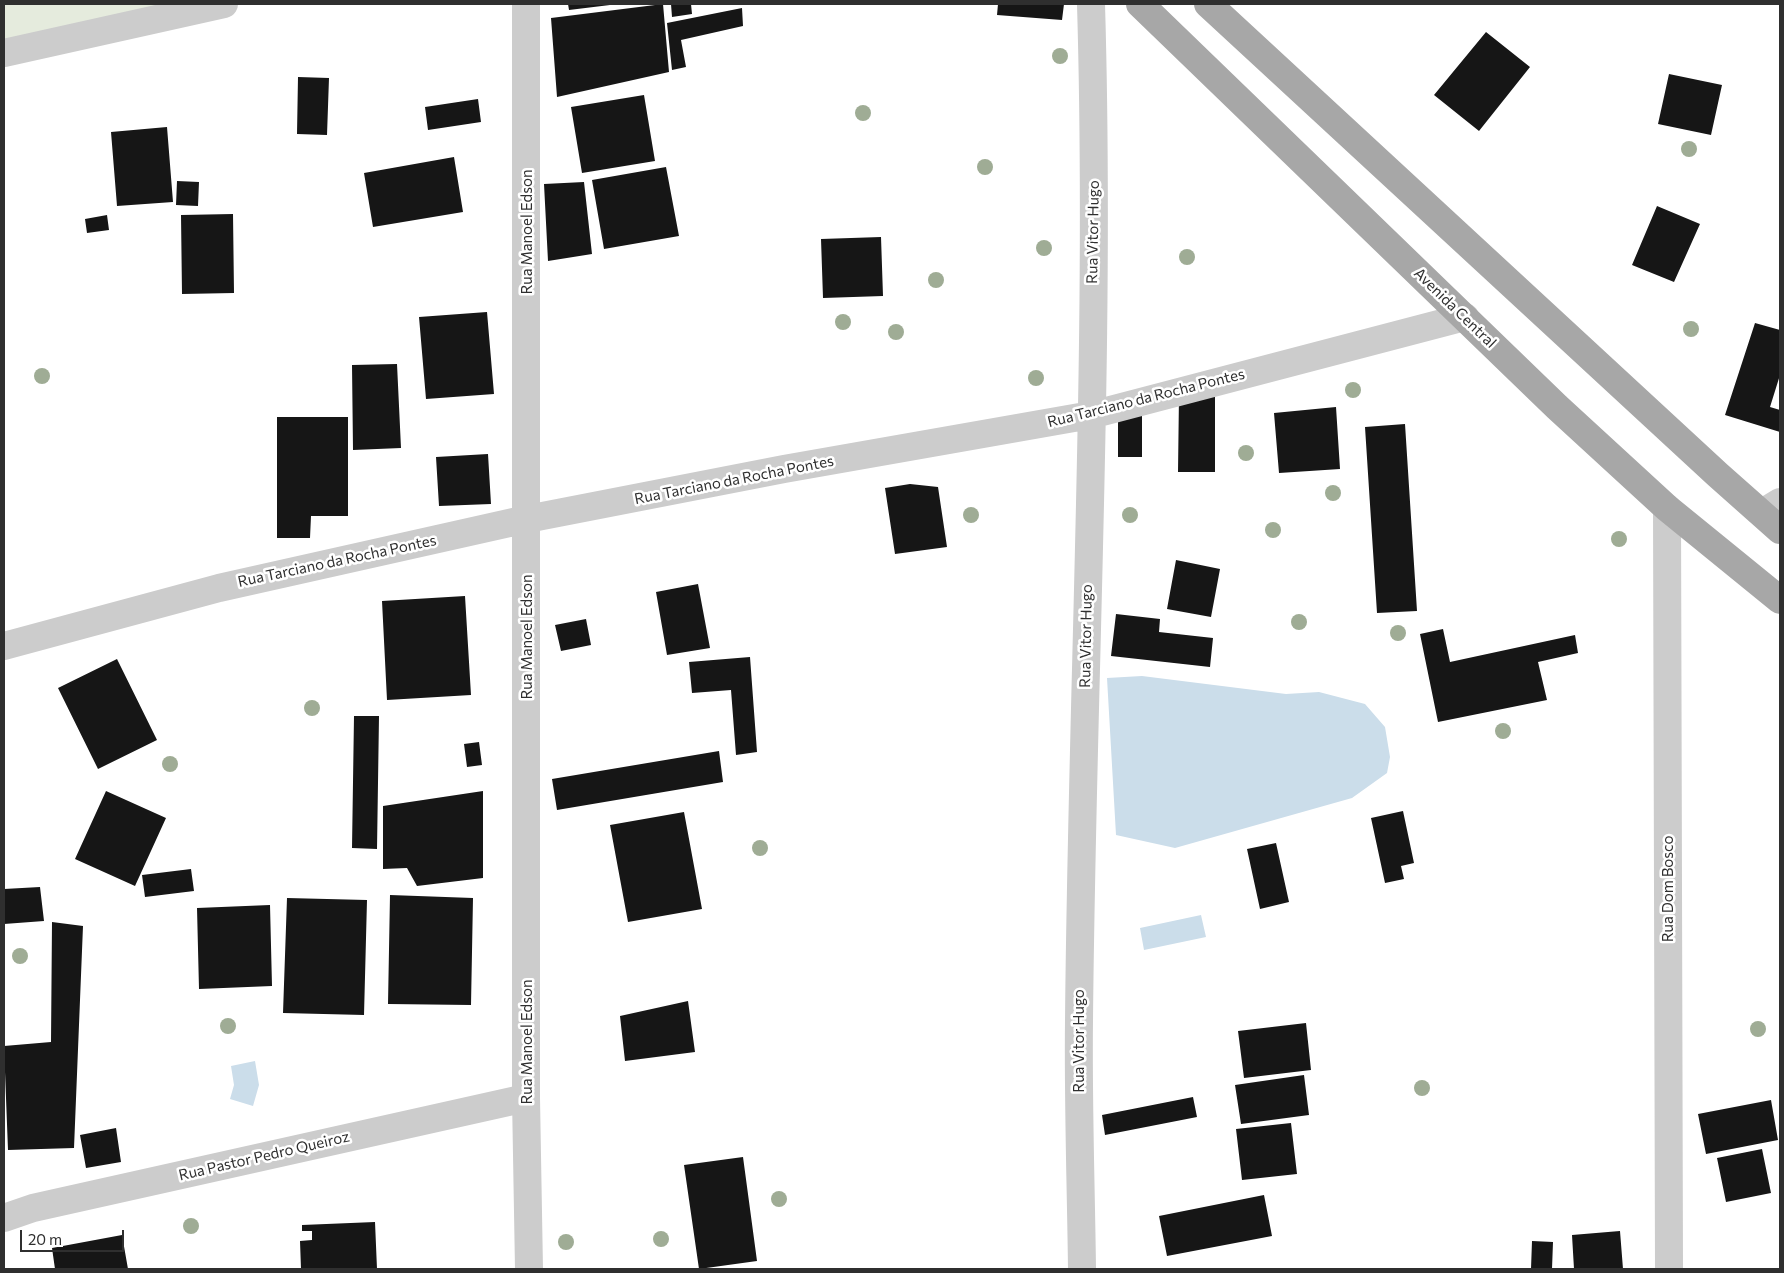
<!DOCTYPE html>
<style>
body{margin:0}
#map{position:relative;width:1784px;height:1273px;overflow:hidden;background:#fff;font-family:Commissioner,sans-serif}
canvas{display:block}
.frame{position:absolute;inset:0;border:5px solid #2f2f2f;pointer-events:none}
.scale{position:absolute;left:20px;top:1230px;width:104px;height:22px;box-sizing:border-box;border:2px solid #2f2f2f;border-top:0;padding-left:6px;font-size:15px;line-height:18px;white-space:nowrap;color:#2f2f2f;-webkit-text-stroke:4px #fff;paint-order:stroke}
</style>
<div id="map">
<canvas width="1784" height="1273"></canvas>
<div class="frame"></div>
<div class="scale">20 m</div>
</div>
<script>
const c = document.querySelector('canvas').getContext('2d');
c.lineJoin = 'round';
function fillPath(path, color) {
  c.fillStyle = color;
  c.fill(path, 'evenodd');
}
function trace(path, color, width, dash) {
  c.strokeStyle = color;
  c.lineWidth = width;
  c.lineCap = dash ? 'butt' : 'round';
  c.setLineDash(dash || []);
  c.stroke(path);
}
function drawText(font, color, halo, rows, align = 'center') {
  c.font = font + ' Commissioner,sans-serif';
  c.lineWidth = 5;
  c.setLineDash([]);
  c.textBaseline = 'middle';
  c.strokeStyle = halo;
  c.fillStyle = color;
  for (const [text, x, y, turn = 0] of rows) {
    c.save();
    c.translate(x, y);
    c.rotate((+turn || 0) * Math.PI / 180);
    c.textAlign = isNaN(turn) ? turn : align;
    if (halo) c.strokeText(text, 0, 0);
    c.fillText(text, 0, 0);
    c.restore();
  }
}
fillPath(new Path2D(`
 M4,4H194L4,48Z`), '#e5ebdd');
fillPath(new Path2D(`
 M1142,676L1286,694L1319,692L1365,704L1385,727L1390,757L1387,773L1352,798L1175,848L1116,835L1107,678Z
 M1201,915L1206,937L1144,950L1140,928Z
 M255,1061L259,1085L253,1106L230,1099L234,1085L231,1066Z`), '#cbddea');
fillPath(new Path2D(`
 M568,4H610V5L569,10Z
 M663,4L669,72L557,97L551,18Z
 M671,4H691L692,14L672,17Z
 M998,4H1064L1062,20L997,15Z
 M742,8L743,26L681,40L686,67L672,70L667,23Z
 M1486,32L1530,67L1479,131L1434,95Z
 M1669,74L1722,85L1711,135L1658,124Z
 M298,77L329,78L327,135L297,134Z
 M644,95L655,161L582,173L571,107Z
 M478,99L481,122L428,130L425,107Z
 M167,127L173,202L117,206L111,132Z
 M454,157L463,212L373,227L364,173Z
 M666,167L679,236L604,249L592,180Z
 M177,181L199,182L198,206L176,205Z
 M584,182L592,254L548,261L544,184Z
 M1657,206L1700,224L1674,282L1632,265Z
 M233,214L234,293L182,294L181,215Z
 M107,215L109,230L87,233L85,219Z
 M881,237L883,296L823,298L821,239Z
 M487,312L494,394L426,399L419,317Z
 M1755,323L1780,330V375L1770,407L1780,410V432L1725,415Z
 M397,364L401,448L353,450L352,365Z
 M1179,395H1215V472H1178Z
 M1336,407L1340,469L1279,473L1274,413Z
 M1142,411V457H1118V412Z
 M277,417H348V516H311L310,538H277Z
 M1405,424L1417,611L1377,613L1365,427Z
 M488,454L491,504L439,506L436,457Z
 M910,484L938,487L947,547L895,554L885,488Z
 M1176,560L1220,569L1211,617L1167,609Z
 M698,584L710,648L667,655L656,592Z
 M465,596L471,695L387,700L382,601Z
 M1116,614L1160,619L1159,632L1213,638L1210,667L1111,656Z
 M586,619L591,645L561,651L555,625Z
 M1443,629L1450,662L1575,635L1578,653L1538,662L1547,700L1438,722L1420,634Z
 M750,657L757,752L736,755L731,690L692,693L689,662Z
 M117,659L157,740L98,769L58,688Z
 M354,716H379L377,849L352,848Z
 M479,742L482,765L467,767L464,744Z
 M719,751L723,782L557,810L552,779Z
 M106,791L166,818L135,886L75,859Z
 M483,791V878L417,886L407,868L383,869V806Z
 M1403,811L1414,863L1401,866L1404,879L1385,883L1371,818Z
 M684,812L702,909L628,922L610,825Z
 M1276,843L1289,902L1260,909L1247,849Z
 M191,869L194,891L145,897L142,875Z
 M40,887L44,921L4,924V889Z
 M390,895L473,898L471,1005L388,1004Z
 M287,898L367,900L364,1015L283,1013Z
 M270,905L272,986L199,989L197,908Z
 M52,922L83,926L74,1148L8,1150L4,1046L51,1042Z
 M688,1001L695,1052L625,1061L620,1016Z
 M1306,1023L1311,1070L1244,1078L1238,1031Z
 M1304,1075L1309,1115L1241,1124L1235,1085Z
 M1193,1097L1197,1117L1105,1135L1102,1115Z
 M1771,1100L1778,1140L1706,1154L1698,1114Z
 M1291,1123L1297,1174L1242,1180L1236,1129Z
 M116,1128L121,1162L86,1168L80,1135Z
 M1762,1149L1771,1193L1726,1202L1717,1158Z
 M743,1157L757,1261L699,1269L684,1165Z
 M1264,1195L1272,1236L1167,1256L1159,1216Z
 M375,1222L377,1269H301L300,1241L312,1240V1231H302V1225Z
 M1620,1231L1623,1269H1574L1572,1235Z
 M122,1235L128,1269H55L52,1248Z
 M1532,1241L1553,1242L1552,1269H1531Z`), '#161616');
trace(new Path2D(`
 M526,4V1098L529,1269
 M4,53L224,4
 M1667,508L1669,1269
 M1762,513L1780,502
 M4,646L219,588L527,519L784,469L1091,415L1465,317
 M4,1218L33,1208L526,1098
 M1082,1269C1081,1187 1078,1104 1079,1021C1082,682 1101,343 1091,4`), '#ccc', 28);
trace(new Path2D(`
 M1140,4L1557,407L1667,508L1780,600
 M1208,4L1718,475L1780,530`), '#a7a7a7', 28);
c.fillStyle = '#9fac95';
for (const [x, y] of [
 [1060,56],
 [863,113],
 [1689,149],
 [985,167],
 [1044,248],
 [1187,257],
 [936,280],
 [843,322],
 [1691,329],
 [896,332],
 [42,376],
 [1036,378],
 [1353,390],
 [1246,453],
 [1333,493],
 [971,515],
 [1130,515],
 [1273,530],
 [1619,539],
 [1299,622],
 [1398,633],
 [312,708],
 [1503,731],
 [170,764],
 [760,848],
 [20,956],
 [228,1026],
 [1758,1029],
 [1422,1088],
 [779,1199],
 [191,1226],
 [661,1239],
 [566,1242]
]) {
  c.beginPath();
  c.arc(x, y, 8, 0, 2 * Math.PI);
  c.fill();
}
drawText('15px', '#2f2f2f', '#fff', [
 ["Rua Manoel Edson",527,232,-90],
 ["Rua Vitor Hugo",1093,232,-89],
 ["Avenida Central",1455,308,44],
 ["Rua Tarciano da Rocha Pontes",1146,398,-14],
 ["Rua Tarciano da Rocha Pontes",734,480,-11],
 ["Rua Tarciano da Rocha Pontes",337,561,-12],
 ["Rua Vitor Hugo",1086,636,-89],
 ["Rua Manoel Edson",527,637,-90],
 ["Rua Dom Bosco",1668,889,-90],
 ["Rua Vitor Hugo",1079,1041,-90],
 ["Rua Manoel Edson",527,1042,-90],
 ["Rua Pastor Pedro Queiroz",264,1156,-13]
]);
</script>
